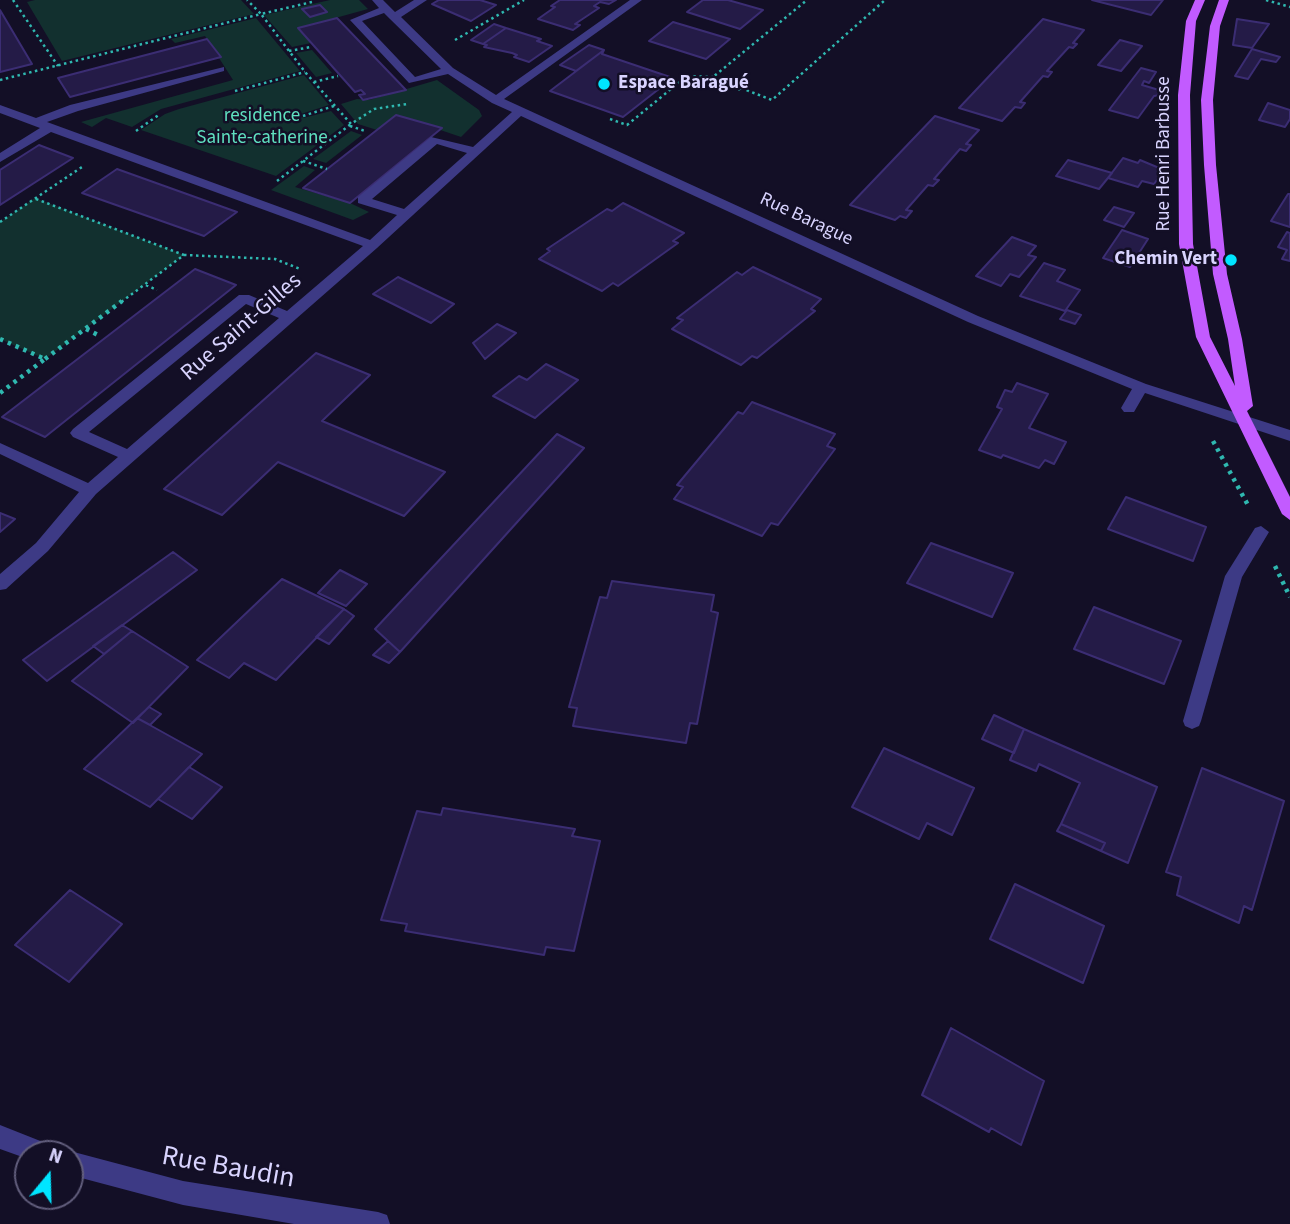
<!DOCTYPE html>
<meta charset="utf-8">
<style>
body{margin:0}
#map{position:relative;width:1290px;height:1224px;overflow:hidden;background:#130f26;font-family:"Source Sans 3",sans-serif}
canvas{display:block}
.north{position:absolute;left:14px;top:1140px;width:70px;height:70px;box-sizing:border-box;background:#130f26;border:2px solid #625e7d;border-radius:50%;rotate:19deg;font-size:19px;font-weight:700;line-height:28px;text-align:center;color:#d9d4ff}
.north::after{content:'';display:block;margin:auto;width:24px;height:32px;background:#00e5ff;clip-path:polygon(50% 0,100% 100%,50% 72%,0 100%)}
</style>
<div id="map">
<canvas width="1290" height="1224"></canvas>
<div class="north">N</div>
</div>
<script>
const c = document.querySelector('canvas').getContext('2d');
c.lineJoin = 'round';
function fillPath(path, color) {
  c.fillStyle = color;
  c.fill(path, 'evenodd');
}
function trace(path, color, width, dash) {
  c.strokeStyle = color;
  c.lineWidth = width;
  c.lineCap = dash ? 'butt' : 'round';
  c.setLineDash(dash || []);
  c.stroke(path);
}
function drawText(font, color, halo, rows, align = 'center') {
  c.font = font + ' "Source Sans 3",sans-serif';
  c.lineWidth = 5;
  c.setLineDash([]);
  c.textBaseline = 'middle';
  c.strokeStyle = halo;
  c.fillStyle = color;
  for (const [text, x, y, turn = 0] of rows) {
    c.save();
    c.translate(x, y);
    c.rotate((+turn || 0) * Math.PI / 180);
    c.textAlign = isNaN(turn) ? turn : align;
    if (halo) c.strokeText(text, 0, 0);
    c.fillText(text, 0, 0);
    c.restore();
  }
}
fillPath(new Path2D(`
 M35,0H241L254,14L62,61L27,2Z
 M330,0H359L368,9L299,28L311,43L292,47L264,15Z
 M256,18L300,71L161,109L132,127L106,118L92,127L81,122L233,80L205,36L175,43L171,39Z
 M312,50L332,73L316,77L296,53Z
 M304,75L329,105L301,114L303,118L331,111L344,125L276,176L141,130L165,114L179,109Z
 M437,80L479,110L482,116L461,137L396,115L377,130L358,124L341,104L357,99L369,100Z
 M351,131L362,135L326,163L313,159Z
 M304,166L315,170L295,187L350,203L369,212L353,220L271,190Z
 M35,198L184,255L45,359L0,339V222Z`), '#12302f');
const building = new Path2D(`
 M439,0H480L496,5L471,21L432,4Z
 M560,0H616L609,4L600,2L594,6L599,8L575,24L580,25L573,30L538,19L555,7L551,6Z
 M703,0H728L763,10L740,29L687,12Z
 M1092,0H1163L1151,15Z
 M320,5L327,12L310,17L302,9Z
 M0,10L32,64L0,72Z
 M337,18L406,90L363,100L359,95L365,94L361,90L355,92L298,28Z
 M1043,19L1084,30L1073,43L1077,44L1073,48L1069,47L1047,71L1052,72L1048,77L1043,76L1020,102L1025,103L1021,108L1015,107L1002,121L959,108Z
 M1237,19L1269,24L1252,48L1233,45Z
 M673,22L730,39L706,59L649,41Z
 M494,24L506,28L483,44L471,40Z
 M506,28L541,39L537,41L552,46L529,62L514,57L517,55L512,53L484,47L487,45L483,44Z
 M207,39L221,57L70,97L58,78Z
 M1120,40L1142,46L1121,71L1098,65Z
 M589,45L604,50L576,71L560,65Z
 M1252,49L1280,57L1276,62L1261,59L1248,79L1235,76Z
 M604,50L602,54L673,78L623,117L550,91Z
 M1141,68L1156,72L1149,83L1144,81L1142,85L1159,90L1160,95L1154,96L1138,118L1109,110Z
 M1268,103L1290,110V119L1285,127L1259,120Z
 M396,115L442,128L350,203L303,188Z
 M935,116L979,130L966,144L971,145L966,151L960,149L934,179L939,180L933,186L928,185L906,210L912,211L906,218L900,216L895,220L850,205Z
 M39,145L73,158L0,205V170Z
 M1123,158L1138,163L1140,160L1164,170L1154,184L1142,181L1138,187L1108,178Z
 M1068,160L1112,173L1099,189L1056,176Z
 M117,169L237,212L204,236L82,193Z
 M1288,194H1290V227L1271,221Z
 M623,203L684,233L673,241L678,243L618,286L613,283L602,291L539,259L550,251L547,249L607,209L612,211Z
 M1114,207L1134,213L1124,227L1104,220Z
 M1122,230L1148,239L1130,267L1103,258Z
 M1287,232L1290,233V261L1282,259L1287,250L1278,247Z
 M1012,237L1036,246L1028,255L1036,257L1019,277L1010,274L1001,286L976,276Z
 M1044,263L1065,270L1057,281L1080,290L1065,311L1020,296Z
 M753,267L821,299L811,309L815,311L757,358L752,356L741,365L672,329L683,320L677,318L737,272L742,275Z
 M195,269L236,285L45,437L2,417Z
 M398,277L454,304L431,323L373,294Z
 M1067,310L1081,315L1075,324L1060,319Z
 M497,324L516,333L485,359L473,343Z
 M316,353L370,375L322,421L445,472L404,516L278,462L222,515L164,489Z
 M546,364L578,380L535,418L493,396L519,376L527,380Z
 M1017,383L1048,394L1029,428L1066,442L1054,464L1045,460L1039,468L1003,455L1001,458L979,450L1002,409L997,407L1005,390L1012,392Z
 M752,402L835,434L827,446L835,449L778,525L771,523L762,536L674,499L683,487L677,485L738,412L743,414Z
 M557,434L584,448L400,652L375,629Z
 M1126,497L1206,527L1193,561L1108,529Z
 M0,513L15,519L0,532Z
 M931,543L1013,573L992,617L907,583Z
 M173,552L197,570L47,681L23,660Z
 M340,570L367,584L346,606L318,593Z
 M282,579L344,609L276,680L244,663L229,678L197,660Z
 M612,581L714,595L711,611L718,613L697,724L690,723L686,743L573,726L577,708L569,707L600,597L607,598Z
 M1094,607L1181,641L1164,684L1074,649Z
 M344,609L354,616L329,644L316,637Z
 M122,625L132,631L104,654L93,646Z
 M132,631L188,667L133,723L72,681Z
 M388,641L400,652L389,663L373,655Z
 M149,707L161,714L150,725L137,718Z
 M994,715L1024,729L1014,753L982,739Z
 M137,718L202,754L150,807L84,769Z
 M1024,729L1157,787L1128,863L1101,851L1105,843L1061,824L1080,783L1039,764L1036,771L1010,760Z
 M884,748L974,788L952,835L927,823L919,839L852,807Z
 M189,767L222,787L192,819L158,799Z
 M1202,768L1284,801L1252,910L1244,906L1239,923L1177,895L1181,877L1166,872Z
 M443,808L575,829L572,836L600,841L574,951L546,947L544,955L405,931L407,924L381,920L417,811L441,815Z
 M1061,824L1105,843L1101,851L1057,831Z
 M1015,884L1104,926L1083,983L990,939Z
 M70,890L122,924L69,982L15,945Z
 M951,1028L1044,1081L1021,1145L991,1128L989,1132L922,1095Z`);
fillPath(building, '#241b47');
trace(building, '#3b2d73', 2);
trace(new Path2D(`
 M13,0L58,66
 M1266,0L1290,7
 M312,2L261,14L305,72L351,124L374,109L407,104
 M455,40L524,0
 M289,51L311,47
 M0,80L261,14L247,0
 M314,82L338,76
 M741,88L772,100L885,0
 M738,90L741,88L713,77L807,0
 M235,91L305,72
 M303,116L334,106
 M610,119L627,125L687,76L713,77
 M350,126L365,131
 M136,131L160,114
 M303,161L327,169
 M277,181L351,124
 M36,199L184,255L120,303
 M0,222L82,167
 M184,255L275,259L300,269
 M146,285L157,290`), '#2fb8b0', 2.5, [2.5, 3.5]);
trace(new Path2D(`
 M86,329L98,335
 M0,339L45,359L0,393
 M45,359L122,301
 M1213,441L1249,507
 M1275,566L1290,597`), '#2fb8b0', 4.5, [3.5, 5]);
fillPath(new Path2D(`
 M372,0H383L395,12L414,0H427L401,17L453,68L496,95L630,0H642L504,99L978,316L1146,384L1290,430V441L1145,393L1134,412H1124L1121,408L1132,389L968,322L521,116L377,248L96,494L48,551L6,589L0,590V574L36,543L79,492L0,454V443L88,483L118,457L73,437L70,433L73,429L239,295H249L287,311L363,246L51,132L0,162V153L40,128L0,113V105L36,118L70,105L224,67V71L78,111L47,122L370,240L397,215L358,203V197L431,137L473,147L512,112L492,103L448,74L409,83L350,20L379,8ZM384,13L390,19L441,69L415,77L362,21ZM437,144L467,153L404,209L372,199ZM246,304L279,318L127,449L89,432Z
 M1261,526L1269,532L1242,577L1201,721L1199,726L1192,729L1185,726L1183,721L1225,576L1255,528Z
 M0,1125L53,1146L57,1154H28V1159L0,1149Z
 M70,1151L183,1181L378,1212L387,1215L390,1224H294L183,1205L70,1175V1154H63Z`), '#3d3a85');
fillPath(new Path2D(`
 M1195,0H1205L1196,21L1190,95L1193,244L1210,337L1235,386L1228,339L1213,274L1204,165L1201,100L1210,26L1219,0H1229L1220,26L1213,100L1216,165L1227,274L1242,339L1253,406L1247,411L1290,497V520L1282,514L1196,337L1179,244L1178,95L1186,21Z`), '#c25bff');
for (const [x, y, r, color] of [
 [604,84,7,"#00e5ff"],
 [1231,260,7,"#00e5ff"]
]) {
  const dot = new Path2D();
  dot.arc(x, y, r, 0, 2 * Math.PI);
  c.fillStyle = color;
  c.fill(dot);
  trace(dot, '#130f26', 2.5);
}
drawText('bold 19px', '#d9d4ff', '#130f26', [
 ["Espace Baragué",618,84],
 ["Chemin Vert",1217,260,"right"]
], 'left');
drawText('19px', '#5fe0c0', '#130f26', [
 ["residence",262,117],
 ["Sainte-catherine",262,139]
]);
drawText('19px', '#d9d4ff', '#130f26', [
 ["Rue Henri Barbusse",1165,154,-90],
 ["Rue Barague",806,220,25]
]);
drawText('23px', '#d9d4ff', '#130f26', [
 ["Rue Saint-Gilles",242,328,-41]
]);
drawText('28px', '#d9d4ff', '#130f26', [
 ["Rue Baudin",228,1169,10]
]);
</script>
